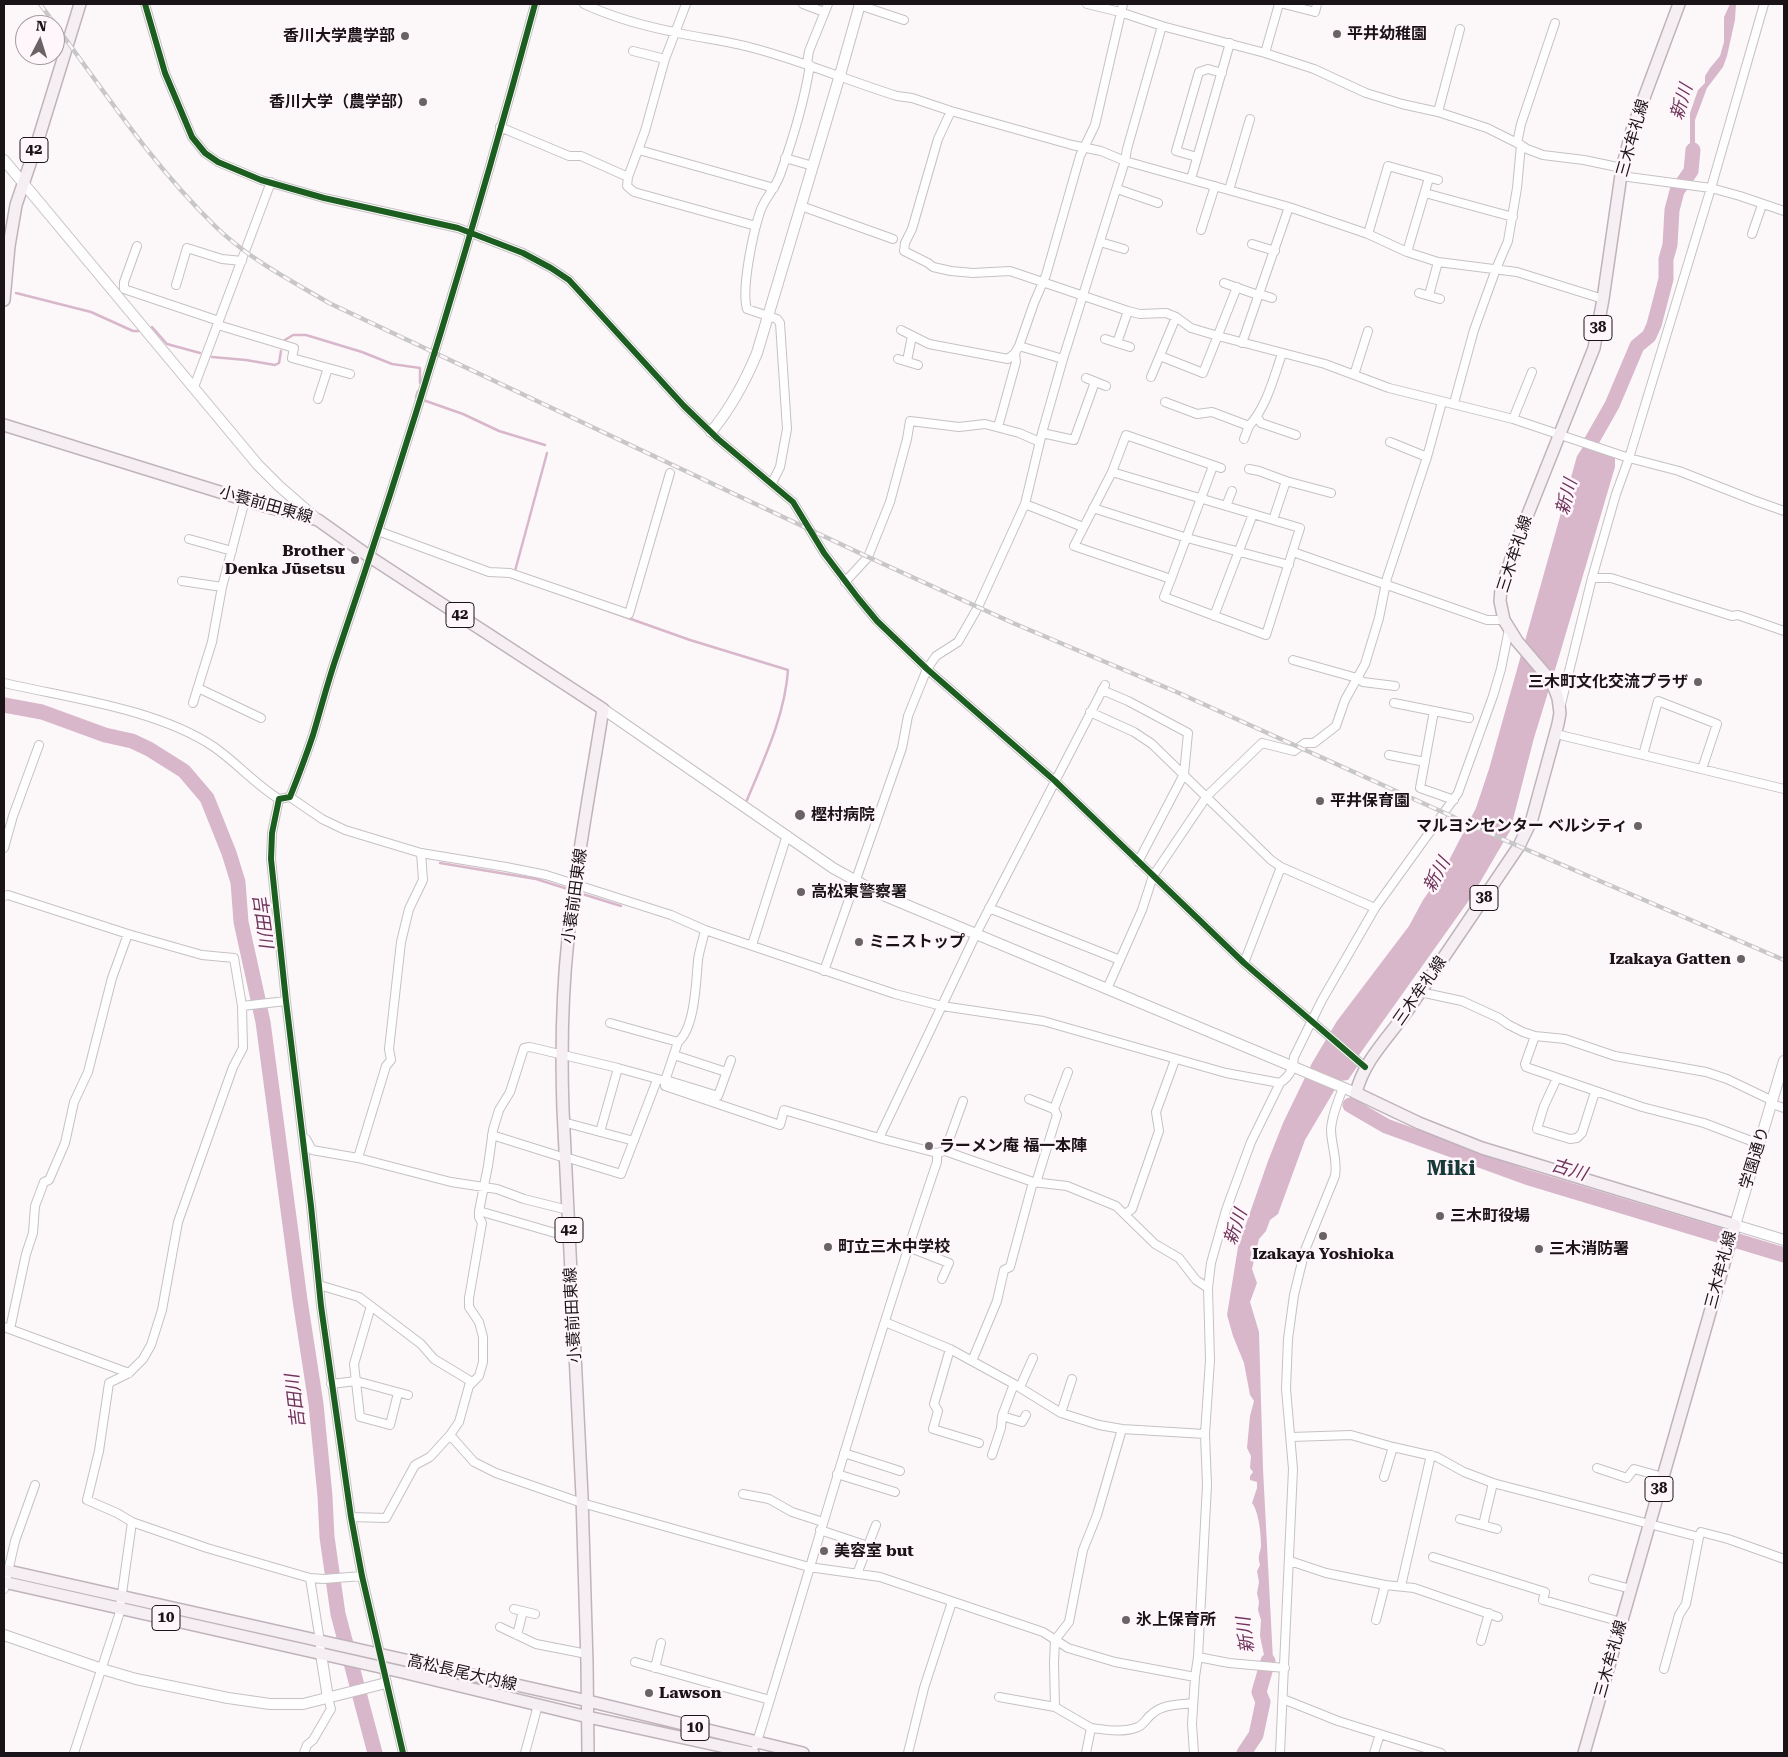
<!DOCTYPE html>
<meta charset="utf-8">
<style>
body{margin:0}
#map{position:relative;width:1788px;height:1757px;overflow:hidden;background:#fcf8fa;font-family:"Roboto Serif",serif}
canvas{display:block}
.frame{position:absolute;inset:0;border:5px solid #1a1317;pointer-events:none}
.north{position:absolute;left:15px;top:15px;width:50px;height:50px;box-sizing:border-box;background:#fef6fb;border:1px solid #a39ba0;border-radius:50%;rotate:5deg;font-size:14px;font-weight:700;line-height:20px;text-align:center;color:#1a1317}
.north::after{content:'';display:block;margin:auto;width:18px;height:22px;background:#696366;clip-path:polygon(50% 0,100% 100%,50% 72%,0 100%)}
</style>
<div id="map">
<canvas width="1788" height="1757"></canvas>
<div class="frame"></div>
<div class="north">N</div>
</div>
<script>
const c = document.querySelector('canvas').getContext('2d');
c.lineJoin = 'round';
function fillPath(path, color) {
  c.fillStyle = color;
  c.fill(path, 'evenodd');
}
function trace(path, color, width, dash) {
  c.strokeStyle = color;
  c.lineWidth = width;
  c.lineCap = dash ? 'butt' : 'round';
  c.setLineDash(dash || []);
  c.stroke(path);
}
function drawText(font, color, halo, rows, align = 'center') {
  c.font = font + ' "Roboto Serif","Noto Sans JP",serif';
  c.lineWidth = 5;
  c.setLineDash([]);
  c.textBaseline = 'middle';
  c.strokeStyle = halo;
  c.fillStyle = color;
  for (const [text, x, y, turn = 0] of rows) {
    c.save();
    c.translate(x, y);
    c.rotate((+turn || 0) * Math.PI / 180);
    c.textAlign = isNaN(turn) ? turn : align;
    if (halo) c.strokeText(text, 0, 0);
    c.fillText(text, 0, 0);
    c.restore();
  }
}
fillPath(new Path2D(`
 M1730,4H1736L1735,20L1727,56L1723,67L1707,88L1695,120V143L1692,169L1690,172V113L1698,90L1705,83V76L1710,68L1720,56L1724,42V17Z
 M1587,441L1615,451V467L1558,660L1534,738L1510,831L1472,896L1359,1055L1361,1061L1348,1080L1340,1081L1305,1140L1278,1214L1270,1220L1266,1231L1259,1239L1252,1269L1257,1283L1250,1302L1259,1332L1263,1469L1273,1660L1269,1681L1263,1679L1264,1655L1260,1636L1261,1620L1258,1610L1259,1602L1257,1593L1259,1582L1257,1571L1260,1565C1257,1555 1260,1555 1261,1546C1261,1535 1259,1512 1252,1503L1257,1488V1482L1250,1480V1476L1253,1472L1250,1468L1251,1456L1247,1448L1250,1416L1254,1401L1250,1395L1244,1363L1233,1336L1227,1315L1238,1247L1268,1161L1283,1123L1312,1063L1337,1021L1409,926L1423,900L1443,872L1476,808L1489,769L1577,456Z`), '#d8b7cb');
trace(new Path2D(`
 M16,293L91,312L133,331H139
 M152,327L167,344L200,353
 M285,340L293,335H306L362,352L392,364L420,368V383
 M212,357L246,360L275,365L279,363L281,351
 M416,397L418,391
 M423,400L463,414L499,431L545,445
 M515,571L547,453
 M538,586L690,640L788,670C785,715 764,759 747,800
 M440,863L536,879L571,890
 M576,892L621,906`), '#d8b7cb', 2.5);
trace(new Path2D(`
 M1592,460L1591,442L1612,405L1637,346L1649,336L1654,325L1666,279V259L1670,245L1672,210L1677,191L1691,171L1693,150
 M4,705L42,712L105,735L132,741L149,749L184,771L207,798L229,853L238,882L241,922L263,1022L300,1300L316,1404L325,1496L327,1537L338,1614L375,1753
 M1350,1105L1386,1126L1526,1177L1784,1255
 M1244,1753L1256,1735L1263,1702L1259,1692L1268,1661`), '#d8b7cb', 15);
const street = new Path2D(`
 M145,4L165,73L192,137L205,153L218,162L261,180L324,198L458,228L523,253L551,268L569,280L684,406L718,439L793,502L824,553L858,598L877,621L927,669L1055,781L1244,963L1365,1067
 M584,4C612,17 644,26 674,32C700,38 727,41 753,48C802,61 849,81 897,96L912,98L951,111L1072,145L1101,151L1125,161L1289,207L1368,234L1407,252L1438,262L1517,272L1603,299
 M686,4L665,59L645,131L628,177L627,186L634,192L756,226
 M803,4L824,12
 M1087,4L1120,12L1162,26L1265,53L1314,69L1366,93L1402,104L1438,112L1487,128L1521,145L1527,149L1543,155L1584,160L1622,168
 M1284,4L1315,12L1317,4
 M859,5L904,20
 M633,51L665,59
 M1265,53L1279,4
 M807,64L809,51L828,4
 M951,111L938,139L912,229L905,243L904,251L928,263L933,267L951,271L973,273L1010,271L1128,311L1140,314L1166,313L1176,317L1191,328L1218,336L1325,364L1389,388L1513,419L1629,458L1679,471L1753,500L1784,511
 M1438,112L1460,29
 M500,127L569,156H581L628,177
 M1517,143L1521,124L1555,23
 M639,150L774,188
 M1197,157L1176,151L1199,72L1208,69L1222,73
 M785,158L813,166
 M1621,176L1711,188L1740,196L1784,211
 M1191,179L1230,43
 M1117,189L1158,203
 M1229,190L1250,119
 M1425,193L1513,217
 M801,206L893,239
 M1201,230L1215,186
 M1368,234L1388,166L1438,180
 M1752,234L1762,205
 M1100,242L1124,249
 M1252,244L1275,251
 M137,246L124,282V289L219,321
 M1407,252L1429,178
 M1224,283L1258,295
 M176,285L187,248L222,259L242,261
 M1419,293L1440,299
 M1259,294L1272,298
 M1429,295L1438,262
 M218,325L294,348L292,358L350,374
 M901,330L929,344L1008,359L1015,353L1019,346L1063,359
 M1105,339L1130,347
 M1117,343L1128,311
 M1242,343L1289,207
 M1019,346L1034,303L1046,275L1080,156L1095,125L1123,4
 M1160,356L1203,373L1237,287
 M898,359L918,365
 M907,361L912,336
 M1354,375L1368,331
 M1151,377L1176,317
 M1086,378L1106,386
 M194,387L271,182
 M318,399L328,368
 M1165,402L1197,414L1212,412L1249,426C1267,406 1273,379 1282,354
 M1454,403L1474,330L1496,269L1508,241L1517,188L1521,145
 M1257,417L1261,423L1296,435
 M1513,419L1532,372
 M998,427L1016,362L1015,353
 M1042,433L1074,440L1095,382
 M1244,439L1249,426
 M1390,442L1427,457
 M1249,469L1259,471L1286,481L1331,493
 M1112,472L1300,528L1266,635L1164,597L1171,579L1074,546Z
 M1112,472L1126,435L1221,468
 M772,483L780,467L787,429L780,323L777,319L747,309C741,289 753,233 760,212C764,199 775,189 780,175C793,139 804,103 810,65
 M1025,504L1083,527
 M1226,506L1232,491
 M1093,508L1187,538L1289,565
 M1273,520L1286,481
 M378,531L489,572L510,573L629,614L670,473
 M189,539L232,551
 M1293,552L1487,620H1504
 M1592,578H1611L1732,616L1738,615L1784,631
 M1171,579L1213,466
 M182,581L222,587
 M845,582L868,557L890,502L907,439L910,421L959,427L985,424L1019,433L1040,442
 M1214,616L1253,514
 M1293,660L1357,678L1363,682L1395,686
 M4,683C69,698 158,709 214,747C237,763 255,784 279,799
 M198,688L261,718
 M1102,690L1128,701L1188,733L1184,774L1138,862
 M193,703L212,642L222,587L245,500
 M1394,703L1469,718
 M1561,704L1592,578L1616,494L1629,458L1711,188L1764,4
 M1434,711L1420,788L1454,800
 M1090,712L1134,732L1152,744L1271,860L1281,867L1375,908
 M1556,734L1784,789
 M1389,755L1425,762
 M1643,755L1658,701L1717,724L1702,769
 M290,797L322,819L345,830L421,853L506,867L546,875L671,915L705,930L895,994L942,1006L1043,1021L1226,1073L1280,1083C1290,1076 1293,1069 1294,1057L1322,1000L1375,908L1458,793L1493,696L1501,669L1509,629
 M4,848L13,816L39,745
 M4,896L8,895L128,934L202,955L234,958L242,1006L243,1048L233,1067L178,1222L162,1310L151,1345L143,1359L129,1373L109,1383L99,1451L87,1500L117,1513L132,1522L207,1548L310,1578L324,1579L362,1576
 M989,908L1120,960
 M752,945L787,835
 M1244,963L1281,867
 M824,971L902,748L908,716L927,669L936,656L958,642L978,607L1025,504L1042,433L1063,359L1125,161L1127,149L1162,26
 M1107,989L1142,910L1153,876L1207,796L1262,743L1294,751L1305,743H1314L1336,726L1345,700L1365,664L1379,618L1387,578L1427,457L1442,402
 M1420,992L1462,1001L1499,1018L1509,1025L1523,1032L1535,1036L1565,1039L1615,1056L1706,1072L1727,1079L1773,1101
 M242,1006L286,1001
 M610,1023L678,1042L665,1081
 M1535,1036L1525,1064L1526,1067L1642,1107L1704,1123L1759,1144
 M678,1042C695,1028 696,982 698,960C699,951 703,940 705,930
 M674,1055L726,1072
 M1557,1078L1544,1106L1537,1129L1570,1139L1577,1138L1582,1133L1595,1092
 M666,1080L718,1096L731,1060
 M1029,1099L1054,1109
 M1772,1104L1784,1108
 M563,1122L634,1141
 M600,1132L618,1068
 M492,1135L565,1158
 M306,1139L312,1150L358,1158L451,1182L497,1189L524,1199L568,1210
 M945,1151L963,1101
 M937,1153L945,1151L1033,1182L1067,1186L1116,1206L1155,1244L1179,1258L1196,1280L1208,1288
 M565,1157L621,1174L657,1080
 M358,1158L386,1066L391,1060L389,1049L401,942L409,909L423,880L421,853
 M1036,1183L1057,1115L1054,1109L1068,1072
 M479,1211L569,1237
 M1125,1214L1132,1209L1159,1131L1156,1112L1175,1060
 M908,1247L949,1263L942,1279
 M319,1285L359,1297L421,1344L434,1359L472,1382
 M371,1306L354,1364L360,1417L390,1425L398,1393
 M885,1322L950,1349L1014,1384L1061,1413L1099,1425L1122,1429L1205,1434
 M4,1327L129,1373
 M10,1329L26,1254L33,1233L35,1206L44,1182L49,1180L65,1143L74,1102L88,1072L112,978L128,934
 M950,1349L934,1404L938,1411L933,1429L979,1443
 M972,1361L997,1301L1004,1270L1010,1267L1033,1182
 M331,1384L356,1381L408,1395
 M1020,1387L1033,1358
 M1061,1413L1072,1379
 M1002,1416L1022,1422L1026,1415
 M450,1435L474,1462L496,1473L582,1503L809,1567L880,1577L1043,1632L1068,1648L1115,1662L1195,1677L1198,1657L1229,1663L1285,1668
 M1291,1437L1351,1435L1393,1447L1437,1457L1464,1472L1493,1483L1699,1537L1701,1532L1728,1539L1784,1559
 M844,1453L900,1471
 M992,1455L1001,1428L1002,1416L1014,1384
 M1597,1468L1627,1478L1634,1469L1663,1477
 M837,1474L895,1492
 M1384,1477L1393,1447
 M743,1494L769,1499L792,1512L823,1522
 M351,1517L386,1518L415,1465L430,1457L450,1435L459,1422L469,1386L479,1376L483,1362V1337L479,1322L469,1307V1298L482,1223L479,1217V1211L488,1166L493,1130L499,1110L510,1092L524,1048L530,1047L618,1068L665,1081V1086L780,1125L784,1110L879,1138
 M1460,1519L1497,1529
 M1483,1525L1493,1483
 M820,1530L868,1546
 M1433,1557L1545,1592L1543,1600L1621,1622
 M1290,1561L1326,1573L1385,1585L1414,1588L1498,1617
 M857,1574L876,1525
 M310,1578L319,1635L321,1654
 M1593,1579L1631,1589
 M1401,1586L1431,1455
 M4,1589L15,1541L35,1485
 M514,1609L535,1614
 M1376,1620L1385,1585
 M500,1627L536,1644L587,1654
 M517,1635L523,1611
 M1481,1641L1489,1613
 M1198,1657L1207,1485L1205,1434L1210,1360L1208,1288L1211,1263L1226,1210L1251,1142L1280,1083
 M635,1662L770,1700
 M655,1668L661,1643
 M1664,1669L1679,1615L1686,1604L1699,1537
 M999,1697L1055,1707
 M1283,1699L1338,1721L1441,1753
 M1091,1728C1107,1730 1123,1733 1138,1727C1145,1724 1146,1718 1152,1714C1163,1704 1178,1705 1193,1703
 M756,1745C816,1551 871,1355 937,1162V1153L879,1138L976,934L1105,685
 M74,1753L119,1615L132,1522
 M304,1753L307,1745L313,1740L331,1709L328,1698
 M403,1753L362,1576L351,1517L321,1306L311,1206L286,1001L271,859L272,833L279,799L290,797C298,777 306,756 313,735C321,708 328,681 337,655C410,440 476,223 535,4
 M525,1753L538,1705
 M908,1753L924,1688L952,1602
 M1086,1753L1091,1728L1055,1707L1054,1663L1055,1640L1069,1622L1083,1550L1097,1515L1122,1429
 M1194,1753L1192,1724L1195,1677
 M1280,1753L1293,1469L1286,1389L1288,1339L1294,1295L1305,1250L1335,1176C1338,1160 1331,1145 1331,1129C1332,1115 1338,1101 1343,1088
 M1374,1753L1380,1734`);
const secondary = new Path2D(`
 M4,160L258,465L279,486L318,520
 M711,432C731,408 745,382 757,353L840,75L860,4
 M603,709L833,868L878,893L1356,1093
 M1784,1061L1735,1225L1784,1240
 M4,1635L102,1669L136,1679L228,1698L270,1704H303L386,1683
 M321,1654L328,1698`);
const primary = new Path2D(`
 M4,300L9,246L16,205L38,140L80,4
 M4,425L268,507L318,520L370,557L603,709C591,785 576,862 568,939C562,995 561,1053 563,1110L582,1496L587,1663L588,1753
 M4,1570L588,1701L803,1753
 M4,1582L402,1672L588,1717L753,1753
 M1584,1753L1735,1225L1482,1148L1419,1123L1356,1093C1364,1060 1388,1038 1408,1010C1445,955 1482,901 1519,846L1532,819L1558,724L1560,713L1558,698L1552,682L1517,641L1504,620L1500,601L1501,589L1516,544L1594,348L1603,299L1622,168L1632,130L1679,4`);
trace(street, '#c6c1c4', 10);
trace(secondary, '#c6c1c4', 12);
trace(primary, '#c0b3bb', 14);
trace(street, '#fffefe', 8);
trace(secondary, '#fffefe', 10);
trace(primary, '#f5eef2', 11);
const rail = new Path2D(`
 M40,4C96,79 148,161 216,227C249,259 290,280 329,303L868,557L1013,623L1186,696
 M1181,694L1509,842L1784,960`);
trace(rail, '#c8c7c8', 4.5);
trace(rail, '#fef6fb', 2.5, [8]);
trace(new Path2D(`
 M145,4L165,73L192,137L205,153L218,162L261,180L324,198L458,228L523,253L551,268L569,280L684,406L718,439L793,502L824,553L858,598L877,621L927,669L1055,781L1244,963L1365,1067
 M403,1753L362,1576L351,1517L321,1306L311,1206L286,1001L271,859L272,833L279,799L290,797C298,777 306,756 313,735C321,708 328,681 337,655C410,440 476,223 535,4`), '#1b5e20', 6);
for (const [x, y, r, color] of [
 [1337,34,5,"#696366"],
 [405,36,5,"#696366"],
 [423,102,5,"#696366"],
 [355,560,5,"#696366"],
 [1698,682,5,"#696366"],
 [1320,801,5,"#696366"],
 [800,815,6,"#696366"],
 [1638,826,5,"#696366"],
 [801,892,5,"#696366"],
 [859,942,5,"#696366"],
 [1741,959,5,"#696366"],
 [929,1146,5,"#696366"],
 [1440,1216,5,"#696366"],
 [1323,1236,5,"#696366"],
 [828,1247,5,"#696366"],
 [1539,1249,5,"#696366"],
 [824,1551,5,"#696366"],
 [1126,1620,5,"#696366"],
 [649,1693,5,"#696366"]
]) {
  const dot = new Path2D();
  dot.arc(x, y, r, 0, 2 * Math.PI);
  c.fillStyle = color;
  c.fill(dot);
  trace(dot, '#fef6fb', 2);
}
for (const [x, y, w] of [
 [34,150,28],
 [1598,328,28],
 [460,615,28],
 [1484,898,28],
 [569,1230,28],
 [1659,1489,28],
 [166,1618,28],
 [695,1728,28]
]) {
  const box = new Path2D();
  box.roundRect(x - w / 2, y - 12.5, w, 25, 4);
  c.fillStyle = '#fef6fb';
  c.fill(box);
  trace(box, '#1a1317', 1);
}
drawText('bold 15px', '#1a1317', null, [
 ["42",34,150],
 ["38",1598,328],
 ["42",460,615],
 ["38",1484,898],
 ["42",569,1230],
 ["38",1659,1489],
 ["10",166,1618],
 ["10",695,1728]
]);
drawText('bold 16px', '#1a1317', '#fef6fb', [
 ["平井幼稚園",1347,34],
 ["香川大学農学部",395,36,"right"],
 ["香川大学（農学部）",413,102,"right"],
 ["Brother",345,551,"right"],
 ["Denka Jūsetsu",345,569,"right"],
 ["三木町文化交流プラザ",1688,682,"right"],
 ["平井保育園",1330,801],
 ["樫村病院",811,815],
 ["マルヨシセンター ベルシティ",1628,826,"right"],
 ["高松東警察署",811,892],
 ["ミニストップ",869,942],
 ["Izakaya Gatten",1731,959,"right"],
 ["ラーメン庵 福一本陣",939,1146],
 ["三木町役場",1450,1216],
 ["町立三木中学校",838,1247],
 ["三木消防署",1549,1249],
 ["Izakaya Yoshioka",1323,1254,"center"],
 ["美容室 but",834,1551],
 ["氷上保育所",1136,1620],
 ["Lawson",659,1693]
], 'left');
drawText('16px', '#1a1317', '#fef6fb', [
 ["三木牟礼線",1633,138,-74],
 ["小蓑前田東線",266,505,16],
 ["三木牟礼線",1515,554,-72],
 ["小蓑前田東線",575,896,-82],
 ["三木牟礼線",1420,991,-55],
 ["学園通り",1755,1158,-73],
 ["三木牟礼線",1721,1270,-75],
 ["小蓑前田東線",573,1315,-93],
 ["三木牟礼線",1611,1659,-74],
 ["高松長尾大内線",462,1673,13]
]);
drawText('italic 18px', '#6e345a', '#fef6fb', [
 ["新川",1682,102,-73],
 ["新川",1567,497,-75],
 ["新川",1437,875,-62],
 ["吉田川",262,921,82],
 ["古川",1569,1170,17],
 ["新川",1236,1227,-71],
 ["吉田川",296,1401,-97],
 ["新川",1246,1635,-97]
]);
drawText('bold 21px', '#173938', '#fef6fb', [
 ["Miki",1451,1169]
]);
</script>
